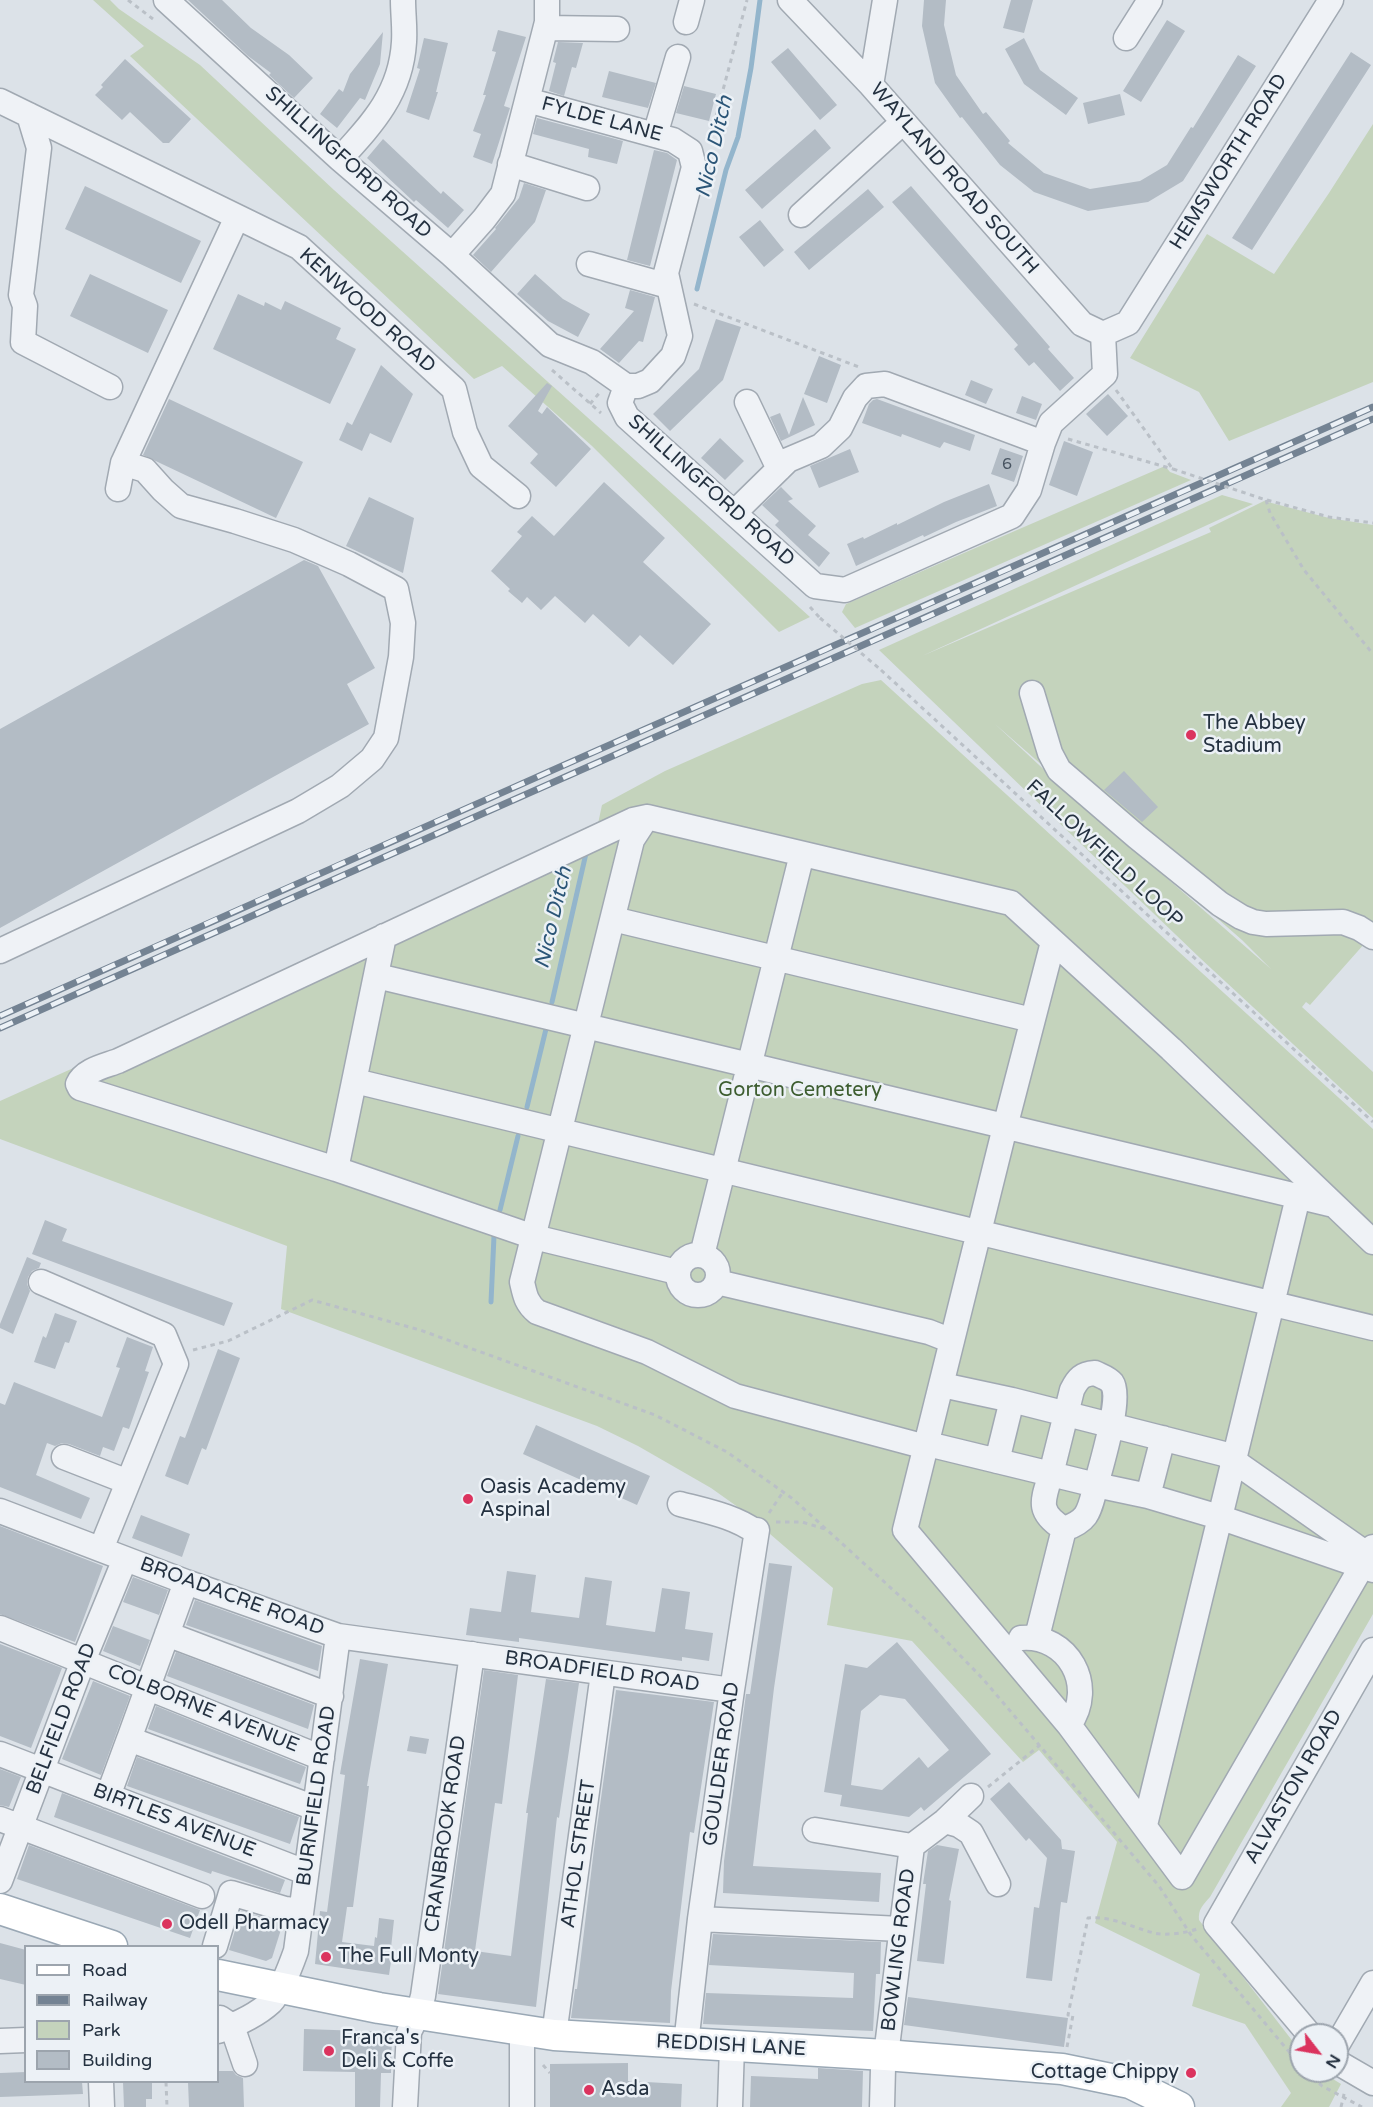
<!DOCTYPE html>
<style>
body{margin:0}
#map{position:relative;width:1373px;height:2107px;overflow:hidden;background:#dce2e8;font-family:"Varela Round",sans-serif}
canvas{display:block}
.legend{position:absolute;left:24px;top:1945px;width:195px;height:138px;box-sizing:border-box;background:#ecf1f6;border:2px solid #9ca4ad;margin:0;padding:8px 10px;list-style:none;font-size:18px;color:#243140}
.legend li{display:flex;align-items:center;gap:12px;height:30px}
.legend b{width:30px;border:2px solid #9ca4ad}
.north{position:absolute;left:1289px;top:2023px;width:60px;height:60px;box-sizing:border-box;background:#ecf1f6;border:2px solid #9ca4ad;border-radius:50%;rotate:121deg;font-size:16px;font-weight:700;line-height:24px;text-align:center;color:#243140}
.north::after{content:'';display:block;margin:auto;width:21px;height:27px;background:#db335e;clip-path:polygon(50% 0,100% 100%,50% 72%,0 100%)}
</style>
<div id="map">
<canvas width="1373" height="2107"></canvas>
<ul class="legend">
<li><b style="height:8px;background:#fff"></b>Road</li>
<li><b style="height:8px;background:#748393"></b>Railway</li>
<li><b style="height:16px;background:#c4d3bc"></b>Park</li>
<li><b style="height:16px;background:#b3bcc5"></b>Building</li>
</ul>
<div class="north">N</div>
</div>
<script>
const c = document.querySelector('canvas').getContext('2d');
c.lineJoin = 'round';
function fillPath(path, color) {
  c.fillStyle = color;
  c.fill(path, 'evenodd');
}
function trace(path, color, width, dash) {
  c.strokeStyle = color;
  c.lineWidth = width;
  c.lineCap = dash ? 'butt' : 'round';
  c.setLineDash(dash || []);
  c.stroke(path);
}
function drawText(font, color, halo, rows, align = 'center') {
  c.font = font + ' "Varela Round",sans-serif';
  c.lineWidth = 5;
  c.setLineDash([]);
  c.textBaseline = 'middle';
  c.strokeStyle = halo;
  c.fillStyle = color;
  for (const [text, x, y, turn = 0] of rows) {
    c.save();
    c.translate(x, y);
    c.rotate((+turn || 0) * Math.PI / 180);
    c.textAlign = isNaN(turn) ? turn : align;
    if (halo) c.strokeText(text, 0, 0);
    c.fillText(text, 0, 0);
    c.restore();
  }
}
fillPath(new Path2D(`
 M93,0H110L119,9L200,65L334,190L810,617L779,632L592,446L502,366L474,379L130,56L144,46Z
 M1373,124V382L1229,441L1199,392L1130,358L1207,234L1274,274L1329,193Z
 M1165,466L1170,472L1191,480L855,628L842,612L846,604Z
 M1222,495L1253,504L922,656L1211,532L1209,528L1264,501L1329,518L1373,525V934L1310,1005L1306,1002L1302,1007L1373,1072V1118L1200,958L879,650ZM995,724L1242,940L1271,969L1067,791Z
 M881,680L1373,1129V1614L1210,1897C1203,1905 1198,1909 1199,1920L1301,2052V2071H1320L1341,2084L1329,2107H1281L1291,2093L1245,2024L1192,2006L1200,1974L1095,1923L1117,1842L1039,1750L1023,1762L912,1641L827,1625L833,1588L742,1510L711,1488L638,1446L597,1426L281,1309L287,1246L0,1139V1101L596,833L602,805L665,771L862,684Z`), '#c4d3bc');
trace(new Path2D(`
 M697,289L726,170L738,137L751,68L760,0
 M552,1002L587,849
 M527,1107L546,1029
 M500,1210L518,1136
 M491,1302L494,1236`), '#93b5cc', 5);
fillPath(new Path2D(`
 M188,0H222L251,28L289,55L313,78L294,98L269,75L271,73L248,56Z
 M924,0H946L944,25L956,75L983,114L986,112L1010,141L1008,143L1044,173L1090,189L1140,181L1167,165L1191,127L1193,128L1238,55L1256,66L1183,181L1148,202L1088,211L1034,192L1000,165L962,117L960,118L935,83L922,26Z
 M1011,0H1033L1024,33L1003,28Z
 M1167,20L1185,31L1141,102L1123,91Z
 M498,30L526,37L504,106L510,108L492,164L473,157L481,134L473,131L486,95H483L496,52L492,51Z
 M383,32L380,64L365,100L360,98L337,128L320,114L339,89L343,92L350,74Z
 M424,38L448,43L436,92H438L429,120L406,112L420,69L417,68Z
 M1024,38L1040,70L1078,98L1066,115L1024,84L1005,49Z
 M558,42L583,43L576,68L572,67L564,96L549,91L556,63L553,62Z
 M788,48L837,105L820,120L771,62Z
 M1351,52L1371,65L1252,250L1232,238Z
 M125,59L191,119L169,143H163L130,112L122,120L95,95L103,87L101,85Z
 M609,71L656,83L648,108L602,97Z
 M684,86L716,94L709,121L676,113Z
 M1120,94L1125,115L1088,124L1083,103Z
 M537,118L623,141L617,164L588,157L589,149L533,134Z
 M815,129L831,148L762,209L745,190Z
 M383,139L441,194L443,191L464,210L448,228L416,200L414,202L367,158Z
 M654,150L667,153L677,160L650,266L627,260Z
 M524,183L546,190L535,222L491,272L473,255L496,229L495,228L519,198Z
 M85,186L201,241L181,283L65,229Z
 M911,186L1050,347L1048,349L1074,378L1060,391L1034,362L1029,366L1014,349L1018,345L892,202Z
 M868,189L884,207L809,270L794,252Z
 M760,220L784,250L764,267L739,237Z
 M90,274L168,310L148,353L70,316Z
 M535,274L563,299L590,314L578,337L548,321L517,294Z
 M630,290L655,297L643,342L639,341L619,363L600,349L634,311L625,308Z
 M238,294L264,306L265,302L281,310L285,301L341,328L336,339L356,349L330,404L213,349Z
 M716,319L741,327L723,380L670,431L653,414L699,369Z
 M819,356L841,365L827,403L804,394Z
 M381,365L413,394L391,443L370,433L362,451L339,440L347,422L352,425Z
 M971,380L993,389L986,404L965,395Z
 M547,383L552,386L538,411L542,414L547,407L591,449L556,487L530,463L538,454L508,426Z
 M1108,394L1128,416L1107,436L1086,414Z
 M1022,396L1042,404L1036,420L1016,413Z
 M803,397L815,425L781,441L770,417L780,413L789,435Z
 M169,399L303,462L276,518L143,455Z
 M877,399L975,435L970,451L944,442L940,448L902,434L901,437L862,423L869,404L873,400Z
 M720,438L744,461L725,480L701,458Z
 M1064,441L1093,452L1077,496L1049,485Z
 M1000,448L1023,456L1014,482L991,474Z
 M850,449L859,472L819,488L810,466Z
 M604,482L665,538L643,562L711,624L673,665L640,635L629,647L593,614L585,623L555,596L541,610L527,597L522,603L508,591L510,589L491,571L522,536L517,532L532,516L554,536Z
 M989,484L997,506L956,522L924,537L923,535L856,566L847,544L863,537L864,539L897,523V525L944,502Z
 M781,487L793,499L788,501L816,526L808,535L830,553L819,567L775,525L779,521L762,505Z
 M369,497L414,518L403,573L346,546Z
 M304,560L318,566L375,668L347,684L369,724L0,928V729Z
 M1124,771L1158,807L1142,822L1104,790Z
 M45,1220L67,1229L62,1241L233,1303L224,1326L32,1254Z
 M27,1257L41,1263L39,1268L32,1271L28,1277L27,1284L30,1291L13,1334L0,1328V1324Z
 M55,1313L77,1321L69,1343L65,1342L55,1369L34,1362L43,1336L46,1338Z
 M127,1337L153,1347L145,1371L149,1372L129,1429L123,1427L114,1451L103,1447L100,1456L69,1444L62,1443L55,1446L47,1443L36,1475L90,1498L81,1519L0,1487V1403L5,1405L14,1382L102,1417L120,1368L116,1367Z
 M218,1349L240,1358L206,1450L202,1448L188,1485L165,1476L180,1436L185,1438Z
 M536,1425L650,1476L637,1505L523,1454Z
 M141,1515L190,1534L182,1557L132,1538Z
 M0,1526L103,1566L75,1642L0,1614Z
 M769,1563L792,1566L774,1688L753,1866L881,1873L879,1902L723,1893L724,1861L746,1694H750Z
 M507,1571L536,1575L531,1612L579,1618L585,1577L612,1581L606,1625L655,1632L662,1588L690,1592L685,1629L713,1633L709,1661L682,1657V1661L519,1638V1642L466,1635L470,1608L501,1612Z
 M133,1577L168,1590L159,1615L123,1602Z
 M195,1600L322,1646L318,1671L186,1625Z
 M113,1626L150,1640L140,1666L103,1651Z
 M897,1642L991,1754L924,1811L921,1807L909,1817L840,1806L842,1795L824,1792L845,1664L867,1668ZM880,1695L905,1699L949,1750L928,1768L919,1757L882,1790L851,1785L861,1711Z
 M0,1644L62,1668L31,1748L0,1736Z
 M176,1652L314,1705L308,1729L167,1676Z
 M360,1659L388,1664L367,1786H369L353,1907H347L342,1942L374,1946L375,1937L377,1938L379,1918L394,1920L391,1948H393L389,1975L315,1964L320,1911L327,1912L345,1775L340,1774Z
 M484,1670L518,1675L502,1804L495,1803L475,1951L511,1956L528,1813H526L546,1679L579,1683L559,1818L557,1817L536,2007L438,1994Z
 M93,1681L130,1696L101,1775L62,1759Z
 M616,1690L714,1702L694,1833L690,1832L671,1991L670,2023L571,2018L575,1989H577L594,1849Z
 M156,1706L306,1767L300,1784L148,1729Z
 M410,1736L429,1739L426,1754L407,1751Z
 M137,1757L299,1817L290,1844L127,1786Z
 M0,1769L21,1777L9,1807L0,1805Z
 M1009,1782L1061,1840L1062,1849L1075,1851L1067,1903L1061,1902L1052,1981L1026,1978L1034,1907L1039,1908L1047,1858L1029,1838L1026,1841L990,1799Z
 M62,1793L285,1880L280,1893L212,1871L211,1874L54,1817Z
 M29,1845L200,1910L190,1938L17,1879Z
 M937,1845L959,1849L949,1900L951,1901L944,1964L917,1961L926,1884H923L928,1851Z
 M241,1911L283,1923L272,1958L266,1961L229,1950Z
 M713,1934L881,1942L880,1974H876L873,2031L703,2024L706,1993L853,1998L854,1973L709,1965Z
 M0,1943L26,1950V1985L0,1979Z
 M908,1997L1068,2018L1064,2047L904,2025Z
 M304,2029L392,2032L391,2073H381L380,2107H355V2072L303,2071Z
 M628,2063V2081L682,2084L681,2107H550V2064Z
 M818,2068L863,2071L862,2107H750L751,2076L818,2079Z
 M218,2071H233L236,2075L243,2078L244,2107H189L188,2082H218Z
 M26,2072V2082H82L83,2094L0,2097V2073Z
 M123,2082L152,2083V2099H146V2107H124Z`), '#b3bcc5');
const minor = new Path2D(`
 M166,0L340,159L452,255L550,345L592,362L626,386H638L650,381L673,356L680,336L666,273L694,167L690,151L673,140L527,100
 M790,0L871,85L1082,324L1103,334L1128,323L1331,0
 M686,22L692,0
 M546,28L617,29
 M1126,38L1150,0
 M871,85L885,0
 M0,101L299,247L454,389L465,432L481,466L518,496
 M29,115L39,148L21,295L25,306L23,342L110,387
 M655,135L678,57
 M340,159C373,123 401,93 404,42C405,28 403,14 403,0
 M510,164L587,188
 M801,215L903,122
 M452,255L484,219L503,194L547,22V0
 M589,264L668,286
 M626,386L620,403L627,417L815,586L845,590L1012,516L1029,490L1043,443L1051,423L1105,374L1103,334
 M747,402L779,469
 M118,489L123,463L237,217
 M734,513L788,460L821,446L840,428L855,398L866,386L885,384L1043,443
 M1032,693L1050,753L1059,770L1137,837L1220,904L1241,917L1253,922L1266,924L1343,922L1359,928L1373,937
 M647,817L632,840L522,1282C525,1295 526,1303 537,1312L647,1352L735,1396L926,1447L936,1446L1051,1474C1042,1502 1037,1512 1064,1529
 M613,919L1032,1020
 M1053,942L1005,1127L905,1530L1069,1725L1182,1877L1373,1547
 M0,951L298,811L340,786L372,759L386,738L401,657L403,623L396,589L349,564L294,540L235,521L181,506L163,490L145,470L123,463
 M377,976L1334,1205
 M355,1081L1373,1328
 M336,1169L384,936
 M678 1275a20 20 0 1 1 40 0a20 20 0 1 1-40 0Z
 M702,1255L802,854
 M677,1272L534,1237L336,1169L80,1088L78,1084C84,1070 105,1066 118,1061L633,820L647,817L1011,903L1171,1049L1373,1242
 M41,1282L164,1335L176,1364L101,1549
 M717,1282L929,1332L952,1341
 M1095,1373C1101,1376 1108,1378 1112,1383C1122,1397 1101,1466 1096,1485L1051,1474L1072,1390C1078,1378 1082,1374 1095,1373Z
 M942,1385L1012,1400L1224,1454L1368,1555
 M64,1457L128,1482
 M997,1461L1012,1400
 M1148,1496L1163,1438
 M680,1504C706,1511 734,1516 756,1532
 M0,1511L186,1582L338,1636L732,1690
 M0,1628L322,1758
 M167,1634L331,1696
 M1037,1637L1064,1529C1090,1520 1089,1510 1096,1485L1148,1496L1219,1517L1373,1570
 M1021,1638C1068,1634 1097,1686 1069,1725
 M129,1739L186,1582
 M0,1754L305,1872
 M108,1796L129,1739L315,1808
 M0,1819L202,1896
 M945,1821L959,1825L971,1833L998,1884
 M1145,1825L1298,1197
 M815,1830L912,1846L945,1821L971,1796
 M0,1881L83,1661L125,1559
 M700,1919L900,1929
 M215,1946L231,1893L285,1909L301,1911
 M220,2018L232,2026L245,2064
 M218,2031C235,2025 257,2015 271,2002C281,1992 291,1965 296,1951L338,1636
 M522,2031V2107
 M554,2035L603,1673
 M1310,2035L1216,1924L1373,1650
 M0,2041L26,2040
 M686,2044L700,1919L732,1690L757,1530
 M1337,2045L1373,1983
 M1337,2062L1373,2083
 M101,2082L102,2107
 M405,2107L409,2032L418,2014L423,1996L472,1654
 M730,2107L732,2046
 M882,2107L883,2068L888,2039L912,1846`);
const major = new Path2D(`
 M0,1909L112,1946
 M218,1975L379,2008L554,2035L885,2055L1062,2069L1130,2083L1179,2107`);
trace(minor, '#a1a9b2', 27);
trace(major, '#9aa8b5', 33);
trace(new Path2D(`
 M128,0L153,19
 M706,139L711,135L747,0
 M694,304L859,367
 M552,370L601,413
 M1116,390L1172,468
 M590,404L601,391
 M1068,439L1173,469
 M1266,500L1270,513L1304,570L1373,654
 M1267,500L1329,517L1373,523
 M810,607L820,618
 M881,670L1373,1122
 M193,1350L228,1341L312,1300L420,1330L655,1415L727,1452L793,1499L924,1618L983,1679L1159,1886L1191,1935L1301,2066
 M769,1513L783,1492
 M776,1522H802L825,1529
 M988,1787L1040,1745
 M1067,2047L1073,2015H1068L1088,1918C1112,1916 1131,1927 1154,1933C1166,1936 1185,1933 1197,1929
 M543,2065L550,2073
 M1306,2071L1322,2086L1362,2107
 M166,2082L167,2107
 M1341,2107L1345,2090`), '#bac0c7', 3, [4.5, 4.5]);
trace(minor, '#eff2f6', 24);
trace(major, '#fff', 30);
const rail = new Path2D(`
 M0,1016C457,811 915,611 1373,407
 M0,1028C457,824 915,623 1373,419`);
trace(rail, '#748393', 7);
trace(rail, '#ecf1f6', 4.5, [14]);
trace(new Path2D(`
 M1173,469L1266,500
 M820,618L881,670`), '#bac0c7', 3, [4.5, 4.5]);
for (const [x, y, r, color] of [
 [1191,735,6,"#db335e"],
 [468,1499,6,"#db335e"],
 [167,1924,6,"#db335e"],
 [326,1957,6,"#db335e"],
 [329,2051,6,"#db335e"],
 [1191,2073,6,"#db335e"],
 [589,2090,6,"#db335e"]
]) {
  const dot = new Path2D();
  dot.arc(x, y, r, 0, 2 * Math.PI);
  c.fillStyle = color;
  c.fill(dot);
  trace(dot, '#ecf1f6', 2);
}
drawText('16px', '#485461', null, [
 ["6",1007,465]
]);
drawText('20px', '#243140', '#ecf1f6', [
 ["FYLDE LANE",602,120,15],
 ["HEMSWORTH ROAD",1229,162,-58],
 ["SHILLINGFORD ROAD",348,163,42],
 ["WAYLAND ROAD SOUTH",954,179,49],
 ["KENWOOD ROAD",367,311,42],
 ["SHILLINGFORD ROAD",711,491,42],
 ["FALLOWFIELD LOOP",1104,854,43],
 ["BROADACRE ROAD",232,1597,20],
 ["BROADFIELD ROAD",602,1672,8],
 ["COLBORNE AVENUE",203,1709,22],
 ["BELFIELD ROAD",62,1719,-69],
 ["GOULDER ROAD",722,1764,-82],
 ["ALVASTON ROAD",1294,1787,-60],
 ["BURNFIELD ROAD",317,1796,-82],
 ["BIRTLES AVENUE",174,1821,21],
 ["CRANBROOK ROAD",446,1834,-82],
 ["ATHOL STREET",579,1854,-82],
 ["BOWLING ROAD",899,1950,-83],
 ["REDDISH LANE",731,2046,3]
]);
drawText('20px', '#243140', '#ecf1f6', [
 ["The Abbey",1203,724],
 ["Stadium",1203,747],
 ["Oasis Academy",480,1488],
 ["Aspinal",480,1511],
 ["Odell Pharmacy",179,1924],
 ["The Full Monty",338,1957],
 ["Franca's",341,2039],
 ["Deli & Coffe",341,2062],
 ["Cottage Chippy",1179,2073,"right"],
 ["Asda",601,2090]
], 'left');
drawText('20px', '#3d5d30', '#ecf1f6', [
 ["Gorton Cemetery",800,1091]
]);
drawText('italic 21px', '#2b5577', '#ecf1f6', [
 ["Nico Ditch",715,147,-77],
 ["Nico Ditch",554,918,-77]
]);
</script>
